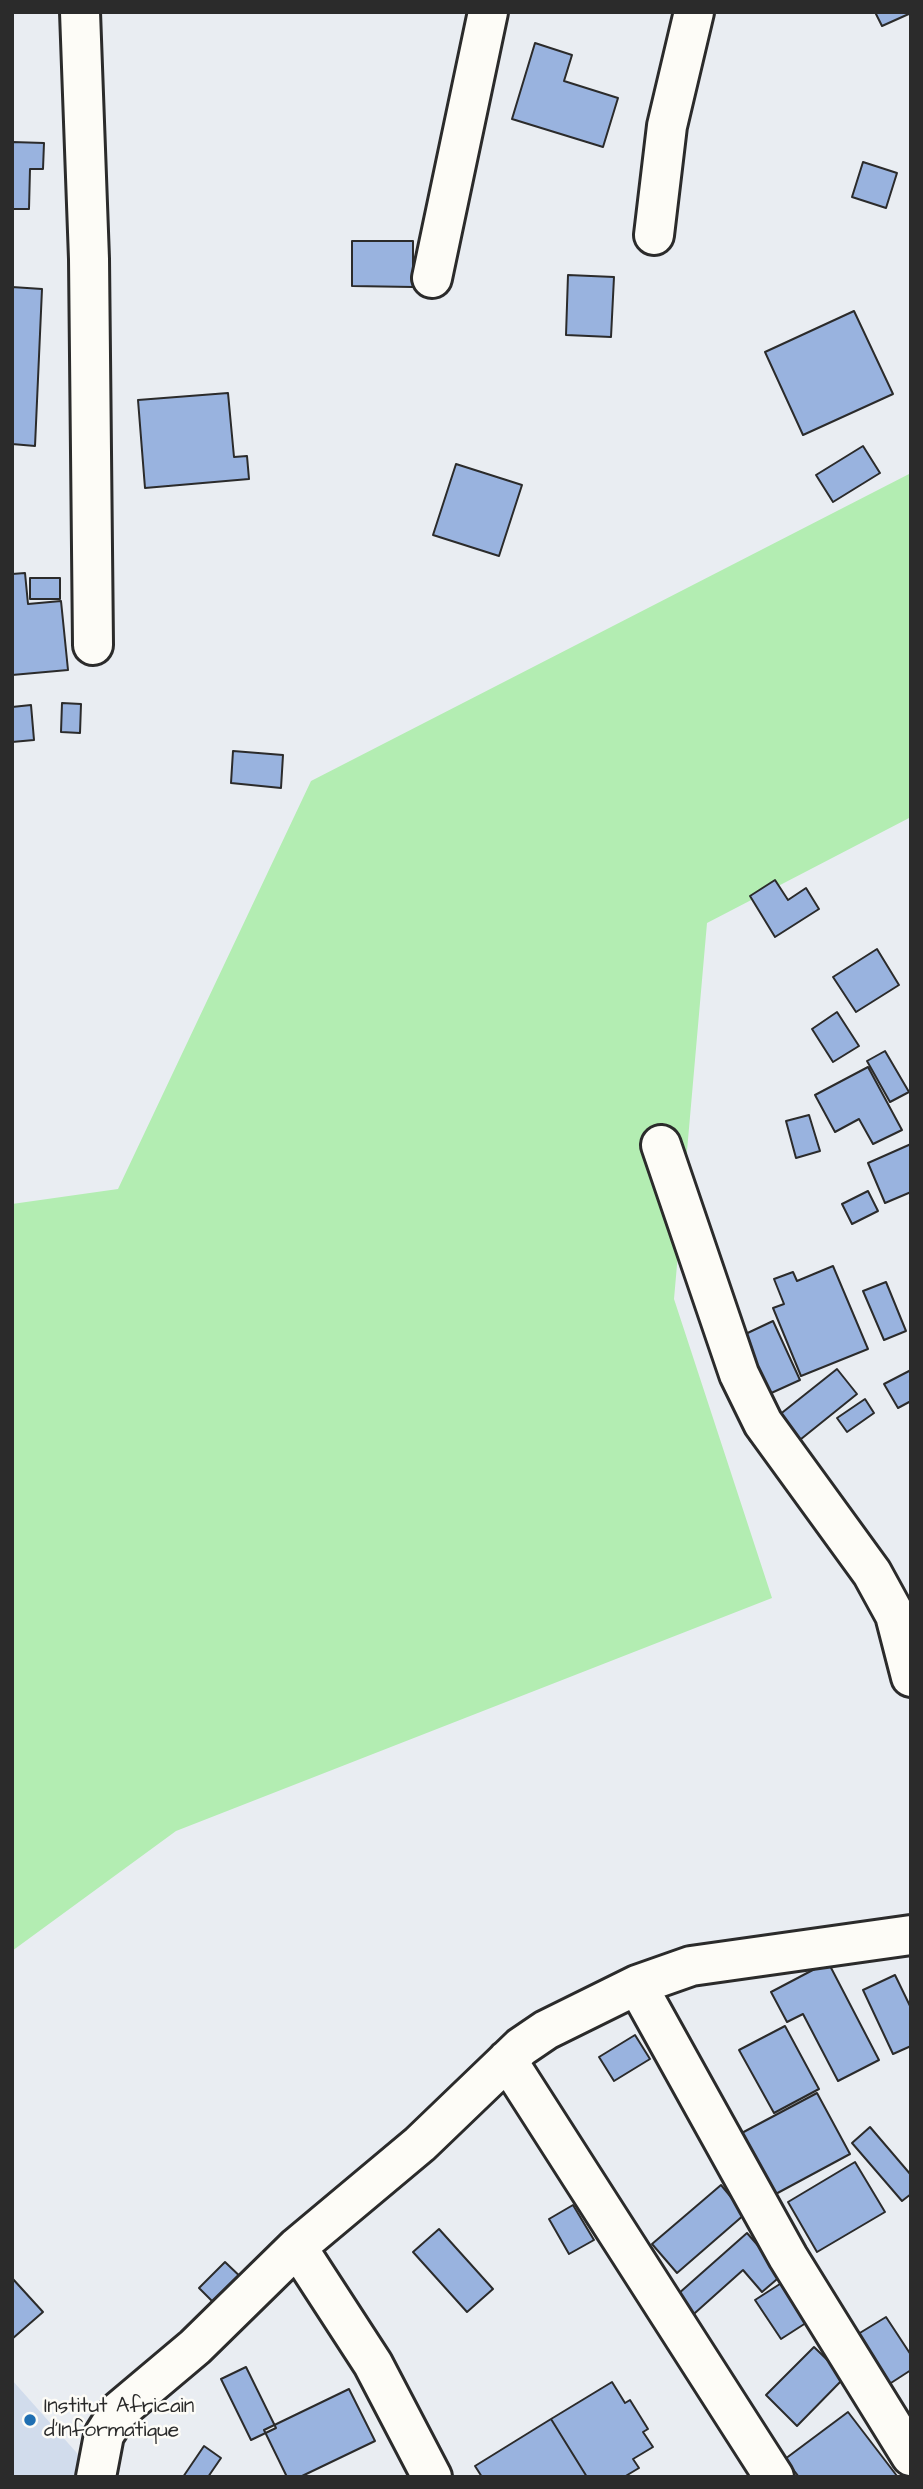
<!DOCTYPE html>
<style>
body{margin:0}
#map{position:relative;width:923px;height:2489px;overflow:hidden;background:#e9edf2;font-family:"Architects Daughter",sans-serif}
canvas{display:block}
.frame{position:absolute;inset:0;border:14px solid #2b2b2b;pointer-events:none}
</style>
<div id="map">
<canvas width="923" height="2489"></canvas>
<div class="frame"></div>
</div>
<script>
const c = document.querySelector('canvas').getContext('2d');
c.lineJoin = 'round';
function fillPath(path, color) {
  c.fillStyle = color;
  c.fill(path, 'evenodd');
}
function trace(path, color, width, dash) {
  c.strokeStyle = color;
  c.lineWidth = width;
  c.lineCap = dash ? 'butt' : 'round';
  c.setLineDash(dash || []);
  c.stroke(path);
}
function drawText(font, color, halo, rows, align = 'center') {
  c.font = font + ' "Architects Daughter",sans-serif';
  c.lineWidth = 5;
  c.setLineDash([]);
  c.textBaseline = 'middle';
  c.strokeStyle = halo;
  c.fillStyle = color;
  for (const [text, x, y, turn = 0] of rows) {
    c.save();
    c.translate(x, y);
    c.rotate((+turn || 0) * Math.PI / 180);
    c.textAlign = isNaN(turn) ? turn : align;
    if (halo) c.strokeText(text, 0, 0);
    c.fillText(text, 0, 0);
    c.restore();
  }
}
fillPath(new Path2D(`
 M12,2380L84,2461L77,2477H12Z`), '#d1dcec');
fillPath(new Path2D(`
 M911,473V817L707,923L674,1299L772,1598L176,1831L12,1951V1204L118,1189L311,781Z`), '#b3edb2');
const building = new Path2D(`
 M875,12H911V13L882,26Z
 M535,43L572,55L564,81L618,98L603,147L512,119Z
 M12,142L44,143L43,169H30L29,209H12Z
 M863,162L897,173L886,208L852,197Z
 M352,241H413V287L352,286Z
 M568,275L614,277L611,337L566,335Z
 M12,287L42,289L35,446L12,444Z
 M854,311L893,394L803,435L765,352Z
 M228,393L234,457L247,456L249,479L145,488L138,400Z
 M863,446L880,473L833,502L816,475Z
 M456,464L522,485L499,556L433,535Z
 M25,573L28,604L61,601L68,670L12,675V574Z
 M30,578H60V599H30Z
 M62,703L81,704L80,733L61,732Z
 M31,705L34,740L12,742V707Z
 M233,751L283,755L281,788L231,783Z
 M775,880L788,900L806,888L819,909L775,937L750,896Z
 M877,949L899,985L856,1012L833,977Z
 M837,1012L859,1046L833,1062L812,1029Z
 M885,1051L909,1092L890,1102L867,1061Z
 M868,1067L902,1130L873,1144L859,1119L835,1132L815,1095Z
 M809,1115L820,1151L796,1158L786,1121Z
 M911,1144V1192L885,1203L868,1163Z
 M868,1191L878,1211L852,1224L842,1204Z
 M833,1266L868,1349L801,1376L773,1308L784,1304L774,1279L793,1272L797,1281Z
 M886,1282L906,1331L884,1340L863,1291Z
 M773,1321L800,1380L747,1404L720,1346Z
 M837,1369L857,1394L770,1464L749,1439Z
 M911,1370V1401L898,1408L884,1384Z
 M865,1399L874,1413L847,1432L837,1418Z
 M828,1962L879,2060L838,2081L803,2014L787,2022L771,1992Z
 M895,1975L911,2008V2046L893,2054L863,1990Z
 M785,2026L819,2089L774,2113L739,2050Z
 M635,2035L650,2059L614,2081L599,2057Z
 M817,2093L850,2154L772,2196L738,2135Z
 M870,2127L911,2175V2194L902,2201L852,2143Z
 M855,2162L885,2212L817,2252L788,2202Z
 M721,2185L745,2214L677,2273L652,2244Z
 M573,2205L594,2240L569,2254L549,2219Z
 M439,2229L493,2289L467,2312L413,2252Z
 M747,2233L783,2274L762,2292L743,2270L686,2321L669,2302Z
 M225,2262L247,2283L221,2310L199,2288Z
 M12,2278L43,2312L12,2339Z
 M783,2282L809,2321L781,2339L755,2300Z
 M886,2317L911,2355V2370L877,2392L845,2342Z
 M814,2347L845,2377L797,2426L766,2395Z
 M246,2367L276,2428L251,2440L221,2379Z
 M612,2382L625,2403L630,2400L648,2429L643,2432L653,2447L633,2459L639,2468L624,2477H587L551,2419Z
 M349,2389L375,2441L300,2477H287L264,2430Z
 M848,2412L897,2476L799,2477L785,2459Z
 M551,2419L587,2477H482L475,2466Z
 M204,2446L221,2458L208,2477H183Z`);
fillPath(building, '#99b3df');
trace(building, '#2b2b2b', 2);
const minor = new Path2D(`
 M80,12L89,259L93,645
 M654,235L667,126L694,12
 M432,278L488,12
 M661,1145L739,1374L763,1423L872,1573L895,1615L911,1677
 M637,1985L788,2257L911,2456
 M507,2060L774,2477
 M297,2247L373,2364L432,2477
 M96,2477L104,2435L119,2411L195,2347L297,2247L420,2144L521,2047L546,2030L637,1985L691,1966L911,1935`);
trace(minor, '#2b2b2b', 44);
trace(minor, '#fdfcf7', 38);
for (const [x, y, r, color] of [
 [30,2420,7,"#1f6fb2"]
]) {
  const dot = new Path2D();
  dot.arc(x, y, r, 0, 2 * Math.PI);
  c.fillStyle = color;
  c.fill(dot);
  trace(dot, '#fdfcf7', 2.5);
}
drawText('21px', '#2b2b2b', '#fdfcf7', [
 ["Institut Africain",44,2408],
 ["d'Informatique",44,2432]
], 'left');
</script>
